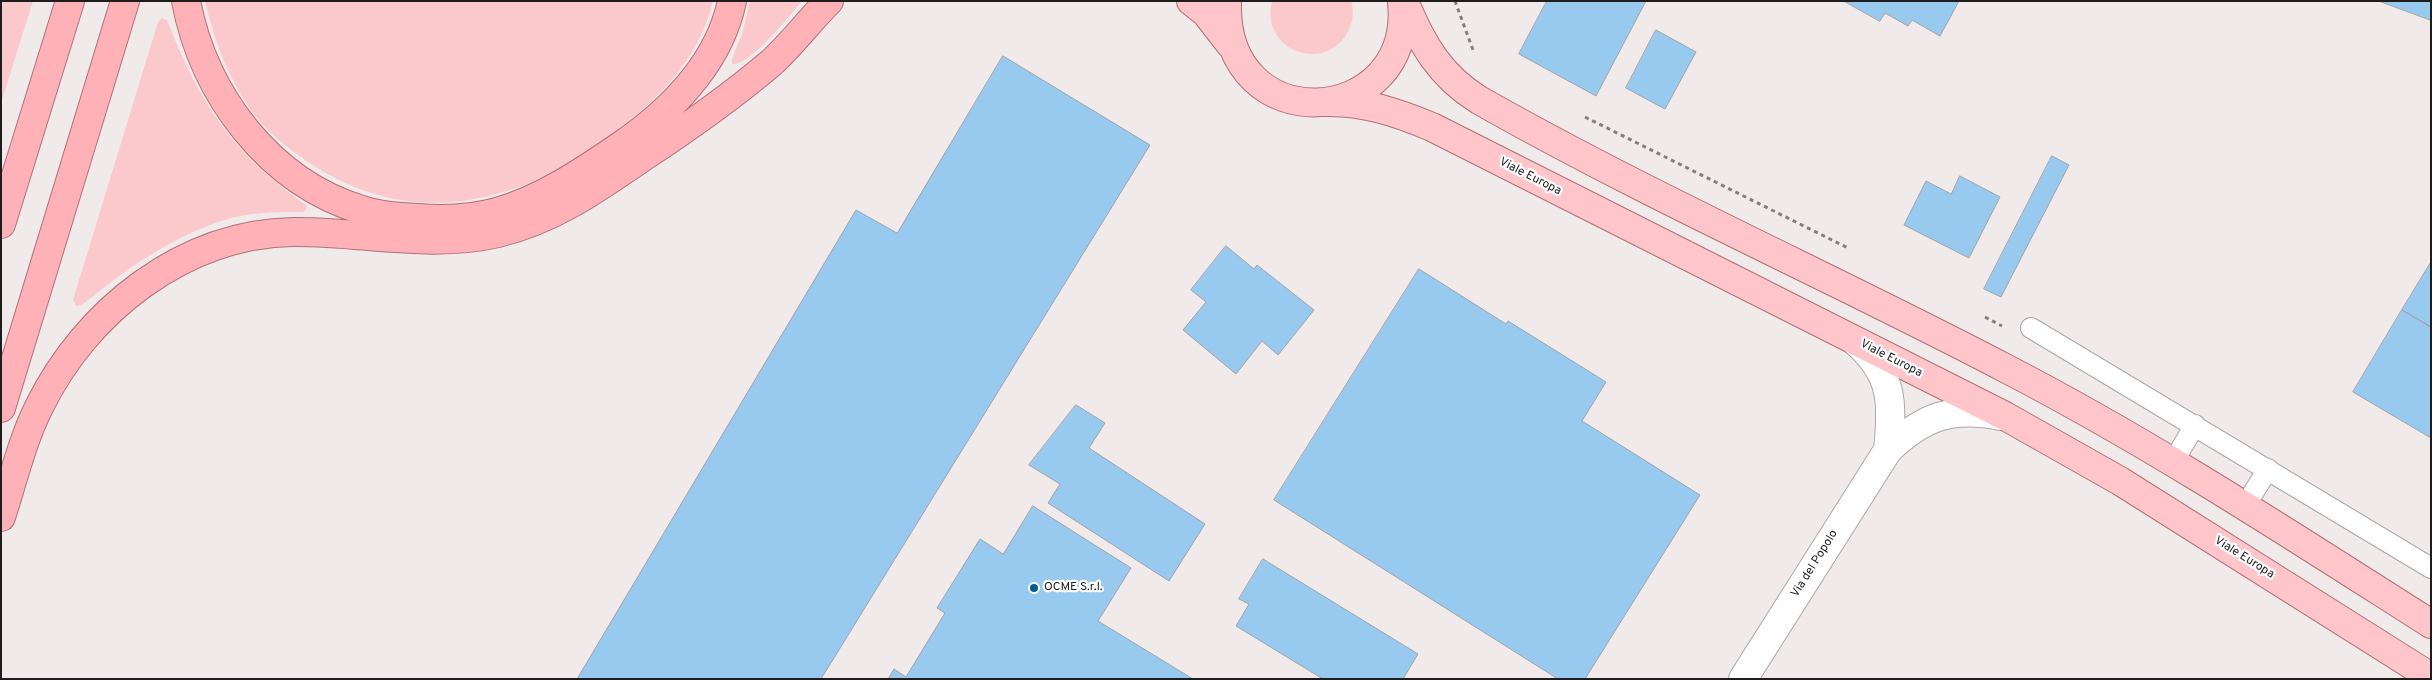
<!DOCTYPE html>
<style>
body{margin:0}
#map{position:relative;width:2432px;height:680px;overflow:hidden;background:#f0eaea;font-family:Overpass,sans-serif}
canvas{display:block}
.frame{position:absolute;inset:0;border:2px solid #1e1c1c;pointer-events:none}
</style>
<div id="map">
<canvas width="2432" height="680"></canvas>
<div class="frame"></div>
</div>
<script>
const c = document.querySelector('canvas').getContext('2d');
c.lineJoin = 'round';
function fillPath(path, color) {
  c.fillStyle = color;
  c.fill(path, 'evenodd');
}
function trace(path, color, width, dash) {
  c.strokeStyle = color;
  c.lineWidth = width;
  c.lineCap = dash ? 'butt' : 'round';
  c.setLineDash(dash || []);
  c.stroke(path);
}
function drawText(font, color, halo, rows, align = 'center') {
  c.font = font + ' Overpass,sans-serif';
  c.lineWidth = 4.5;
  c.setLineDash([]);
  c.textBaseline = 'middle';
  c.strokeStyle = halo;
  c.fillStyle = color;
  for (const [text, x, y, turn = 0] of rows) {
    c.save();
    c.translate(x, y);
    c.rotate((+turn || 0) * Math.PI / 180);
    c.textAlign = isNaN(turn) ? turn : align;
    if (halo) c.strokeText(text, 0, 0);
    c.fillText(text, 0, 0);
    c.restore();
  }
}
fillPath(new Path2D(`
 M1,1H33L1,103Z
 M205,1H713C699,61 652,107 603,140C574,160 544,180 510,190C435,214 370,204 305,160C286,147 266,130 252,112C229,79 214,41 205,1Z
 M750,1H802C790,15 751,66 732,64V59L743,31Z
 M1272,1H1351C1354,10 1353,19 1350,27C1331,76 1259,53 1272,1Z
 M162,18L167,20C200,104 231,152 306,205L307,208L304,212C280,212 255,212 231,218C175,234 126,269 82,305L76,306L73,300L158,22Z`), '#fbc9cc');
const building = new Path2D(`
 M1547,1H1646L1596,96L1519,54Z
 M1844,1H1959L1940,36L1912,20L1908,26L1885,13L1880,21Z
 M2379,1H2431V20Z
 M1656,30L1696,52L1665,109L1626,88Z
 M1003,56L1150,145L821,679H577L856,210L897,233Z
 M2052,156L2069,165L2001,297L1984,289Z
 M1960,176L2000,197L1969,258L1904,225L1926,181L1951,194Z
 M1226,246L1254,269L1257,265L1314,310L1278,355L1262,341L1236,374L1183,330L1206,302L1191,290Z
 M2431,262V327L2402,310Z
 M1419,269L1506,324L1508,321L1606,382L1582,421L1700,495L1585,679H1558L1274,500Z
 M2402,310L2431,327V438L2353,392Z
 M1076,405L1105,423L1089,448L1205,524L1169,581L1048,503L1060,484L1029,465Z
 M1033,506L1131,568L1098,621L1193,679H888L894,669L906,677L945,613L937,608L980,539L1003,554Z
 M1263,559L1418,654L1403,679H1323L1236,626L1249,604L1239,599Z`);
fillPath(building, '#98caef');
trace(building, '#9fa3a7', 1);
const service = new Path2D(`
 M2031,328L2431,568
 M2173,462L2195,425
 M2245,506L2268,469`);
const minor = new Path2D(`
 M1856,342C1893,374 1893,403 1888,450
 M1743,679L1888,450C1924,416 1952,406 2001,416`);
const primary = new Path2D(`
 M1191,1L1206,13L1230,44
 M1227,1C1222,143 1415,129 1402,2
 M1404,1C1422,44 1439,75 1479,100C1650,197 1831,277 2005,368C2152,444 2291,535 2431,624
 M1325,102C1363,101 1396,112 1432,127L2005,416L2120,481L2431,677`);
const trunk = new Path2D(`
 M186,1C204,95 269,182 362,210C380,216 399,217 418,218C444,220 472,219 497,212C542,199 581,173 619,147C670,112 719,64 732,1
 M1,224L70,1
 M1,408L125,1
 M1,517C13,480 22,441 39,407C86,311 183,234 293,232C361,231 430,249 498,233C553,220 598,188 643,157C687,128 731,97 771,63C792,44 809,21 829,1`);
trace(service, '#aca6a7', 22);
trace(minor, '#aca6a7', 30);
trace(primary, '#b07076', 30);
trace(trunk, '#b07076', 30);
trace(new Path2D(`
 M1455,1L1473,50
 M1585,117L1850,249
 M1985,317L2002,326`), '#837f7f', 3, [4, 4]);
trace(service, '#fff', 20);
trace(minor, '#fff', 28);
trace(primary, '#fec5ca', 28);
trace(trunk, '#feb2b8', 28);
for (const [x, y, r, color] of [
 [1034,588,5,"#005e8e"]
]) {
  const dot = new Path2D();
  dot.arc(x, y, r, 0, 2 * Math.PI);
  c.fillStyle = color;
  c.fill(dot);
  trace(dot, '#fff', 2);
}
drawText('12px', '#1e1c1c', '#fff', [
 ["Viale Europa",1530,177,27],
 ["Viale Europa",1891,359,27],
 ["Viale Europa",2244,558,32],
 ["Via del Popolo",1815,564,-58]
]);
drawText('12px', '#1e1c1c', '#fff', [
 ["OCME S.r.l.",1044,588]
], 'left');
</script>
